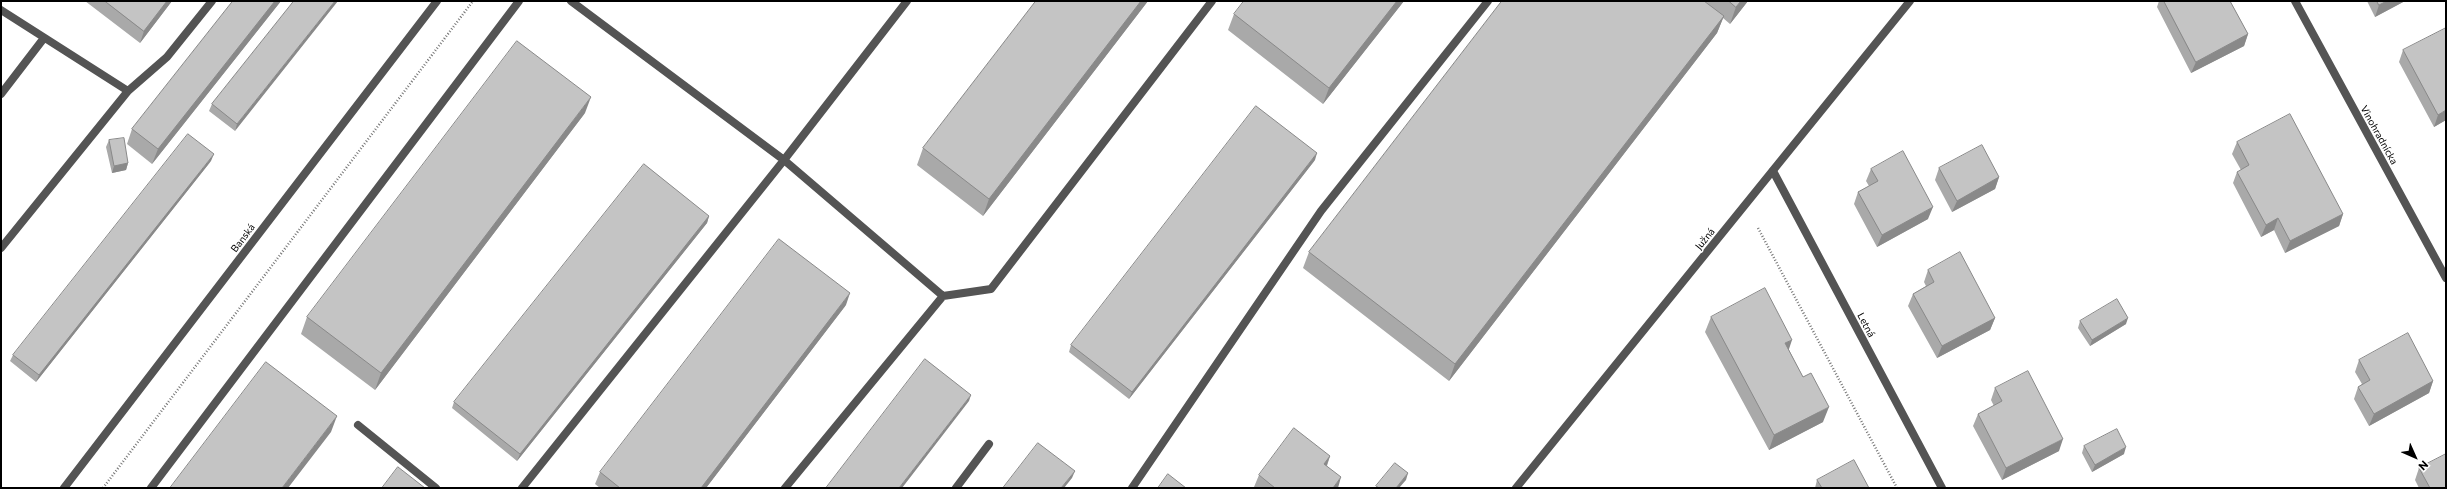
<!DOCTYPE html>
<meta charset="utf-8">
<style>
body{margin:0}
#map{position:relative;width:2447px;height:489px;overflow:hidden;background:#fff;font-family:Commissioner,sans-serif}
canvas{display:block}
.frame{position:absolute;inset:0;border:2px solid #000;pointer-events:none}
.north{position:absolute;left:2395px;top:437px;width:40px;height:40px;-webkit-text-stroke:3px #fff;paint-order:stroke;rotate:135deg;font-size:11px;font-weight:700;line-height:16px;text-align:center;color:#000}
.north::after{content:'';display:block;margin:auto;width:14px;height:18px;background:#000;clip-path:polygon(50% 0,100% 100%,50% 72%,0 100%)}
</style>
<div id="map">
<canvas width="2447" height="489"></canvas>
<div class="frame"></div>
<div class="north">N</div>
</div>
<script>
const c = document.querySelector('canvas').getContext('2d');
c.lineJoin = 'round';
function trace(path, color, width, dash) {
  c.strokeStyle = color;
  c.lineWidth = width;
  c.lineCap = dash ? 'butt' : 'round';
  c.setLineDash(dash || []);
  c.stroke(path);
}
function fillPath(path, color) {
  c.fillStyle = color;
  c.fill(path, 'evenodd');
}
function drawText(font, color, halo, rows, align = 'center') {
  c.font = font + ' Commissioner,sans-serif';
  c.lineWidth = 3;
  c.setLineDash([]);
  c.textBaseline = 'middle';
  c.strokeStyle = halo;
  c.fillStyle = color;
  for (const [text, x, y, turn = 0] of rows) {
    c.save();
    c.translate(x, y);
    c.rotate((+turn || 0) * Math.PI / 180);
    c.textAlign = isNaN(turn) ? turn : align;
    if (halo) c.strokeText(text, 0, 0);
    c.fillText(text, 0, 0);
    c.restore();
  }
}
trace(new Path2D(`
 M1758,228L1897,488
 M103,488L473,1`), '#767676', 2.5, [1, 2]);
trace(new Path2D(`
 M571,1L784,160L907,1
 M1,10L128,91L167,57L212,1
 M1,94L44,38
 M1,248L128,91
 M358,425L436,488
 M151,488L519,1
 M522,488L784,160L943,296
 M785,488L943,296L991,289L1212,1
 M956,488L989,444
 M1132,488L1321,211L1488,1
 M1516,488L1910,1`), '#545454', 8);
trace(new Path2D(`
 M2295,1L2446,278
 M1773,171L1942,488
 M64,488L437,1`), '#545454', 8);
fillPath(new Path2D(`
 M85,1H172L140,43Z
 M233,1H281L152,164L127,144L132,129Z
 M294,1L235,131L209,111L212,104Z
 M1036,1H1148L983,216L917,165L923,148Z
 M1404,1L1323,104L1228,30L1234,14Z
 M1502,1H1748L1730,24L1723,18L1717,33L1449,381L1303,268L1309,252Z
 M2159,1H2230L2248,34L2244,46L2191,73L2157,7Z
 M2367,1H2405L2375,17Z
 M2403,50L2446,120L2434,127L2399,62Z
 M585,113L375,390L301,334L307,317Z
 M109,140L128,163L126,170L112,173L106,147Z
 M2237,142L2343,214L2339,226L2285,253L2274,230L2261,237L2233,183L2237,172L2241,170L2232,154Z
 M1315,160L1129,399L1069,352L1071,345Z
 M211,161L36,382L10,361L13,355Z
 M1939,168L1999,177L1995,189L1952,212L1935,180Z
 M1871,169L1928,219L1877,247L1854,204L1858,192L1869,186L1866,181Z
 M709,216L707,223L517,461L452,408L454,402Z
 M1928,270L1995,318L1990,330L1937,358L1908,306L1913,294L1926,286L1924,282Z
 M846,305L706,488H600L595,484L600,472Z
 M1711,317L1789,350L1803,377L1823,422L1769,450L1705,332Z
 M2080,321L2126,324L2090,346L2078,328Z
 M2359,360L2433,381L2429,393L2369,426L2354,399L2358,387L2362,384L2355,372Z
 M1995,388L2059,451L2002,480L1973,426L1978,414L1994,406L1991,400Z
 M2084,446L2124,454L2092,472L2082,453Z
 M1330,456L1327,466L1338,488H1255L1254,487L1259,475Z
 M2419,468L2446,488H2419L2415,480Z
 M1817,480L1869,488H1815Z`), '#a9a9a9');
fillPath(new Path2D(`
 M167,1H172L140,43L144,31Z
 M275,1H281L152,164L158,149Z
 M335,1H338L235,131L237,124Z
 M1141,1H1148L983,216L989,199Z
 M1397,1H1404L1323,104L1329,88Z
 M1741,1H1748L1730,24L1736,7Z
 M2387,1H2405L2375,17L2379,5Z
 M1724,16L1717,33L1449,381L1455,364Z
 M2248,34L2244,46L2191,73L2196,62Z
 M591,97L585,113L375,390L381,373Z
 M2446,110V120L2434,127L2438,115Z
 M1317,153L1315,160L1129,399L1132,392Z
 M214,154L211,161L36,382L39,375Z
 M128,163L126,170L112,173L114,166Z
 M1999,177L1995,189L1952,212L1957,201Z
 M1933,207L1928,219L1877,247L1882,235Z
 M2343,214L2339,226L2285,253L2290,241Z
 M709,216L707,223L517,461L520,454Z
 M2278,218L2274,230L2261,237L2266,225Z
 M850,293L846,305L706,488H701Z
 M1995,318L1990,330L1937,358L1942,346Z
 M2128,318L2126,324L2090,346L2092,340Z
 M1792,340L1787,355L1785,343Z
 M2433,381L2429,393L2369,426L2374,414Z
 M971,395L969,401L902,488H899Z
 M1829,407L1823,422L1769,450L1774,435Z
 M337,416L331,432L288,488H282Z
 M2063,439L2059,451L2002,480L2006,468Z
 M2126,447L2124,454L2092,472L2095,465Z
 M1330,456L1326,467L1324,464Z
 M1075,471L1072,478L1064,488H1061Z
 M1408,473L1406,480L1399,488H1396Z
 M1341,477L1338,488H1333Z`), '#898989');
const building = new Path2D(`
 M105,1H167L144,31Z
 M233,1H275L158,149L132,129Z
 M294,1H335L237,124L212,104Z
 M1036,1H1141L989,199L923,148Z
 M1244,1H1397L1329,88L1234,14Z
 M1502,1H1704L1724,16L1455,364L1309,252Z
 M1729,1H1741L1736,7Z
 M2164,1H2230L2248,34L2196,62Z
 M2377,1H2387L2379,5Z
 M2446,28V110L2438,115L2403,50Z
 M517,41L591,97L381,373L307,317Z
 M1256,106L1317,153L1132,392L1071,345Z
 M2290,114L2343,214L2290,241L2278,218L2266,225L2237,172L2249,165L2237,142Z
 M188,134L214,154L39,375L13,355Z
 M124,138L128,163L114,166L109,140Z
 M1982,145L1999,177L1957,201L1939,168Z
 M1903,151L1933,207L1882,235L1858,192L1878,181L1871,169Z
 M644,164L709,216L520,454L454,402Z
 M779,239L850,293L701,488H620L600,472Z
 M1960,252L1995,318L1942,346L1913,294L1934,282L1928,270Z
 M1765,288L1792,340L1785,343L1803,377L1811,373L1829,407L1774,435L1711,317Z
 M2117,299L2128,318L2092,340L2080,321Z
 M2408,333L2433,381L2374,414L2358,387L2370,380L2359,360Z
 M925,359L971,395L899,488H826Z
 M266,362L337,416L282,488H170Z
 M2028,371L2063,439L2006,468L1978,414L2002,401L1995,388Z
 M1294,428L1330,456L1324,464L1341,477L1333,488H1275L1259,475Z
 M2117,429L2126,447L2095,465L2084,446Z
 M1038,443L1075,471L1061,488H1003Z
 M2446,454V488H2430L2419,468Z
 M1854,460L1869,488H1822L1817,480Z
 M1395,463L1408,473L1396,488H1379L1376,486Z
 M398,467L425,488H382Z
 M1168,474L1186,488H1158Z`);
fillPath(building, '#c4c4c4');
trace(building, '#898989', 1);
drawText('10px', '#000', '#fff', [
 ["Vinohradnícka",2379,135,61],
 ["Banská",243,238,-53],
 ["Južná",1705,239,-51],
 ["Letná",1866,325,62]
]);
</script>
